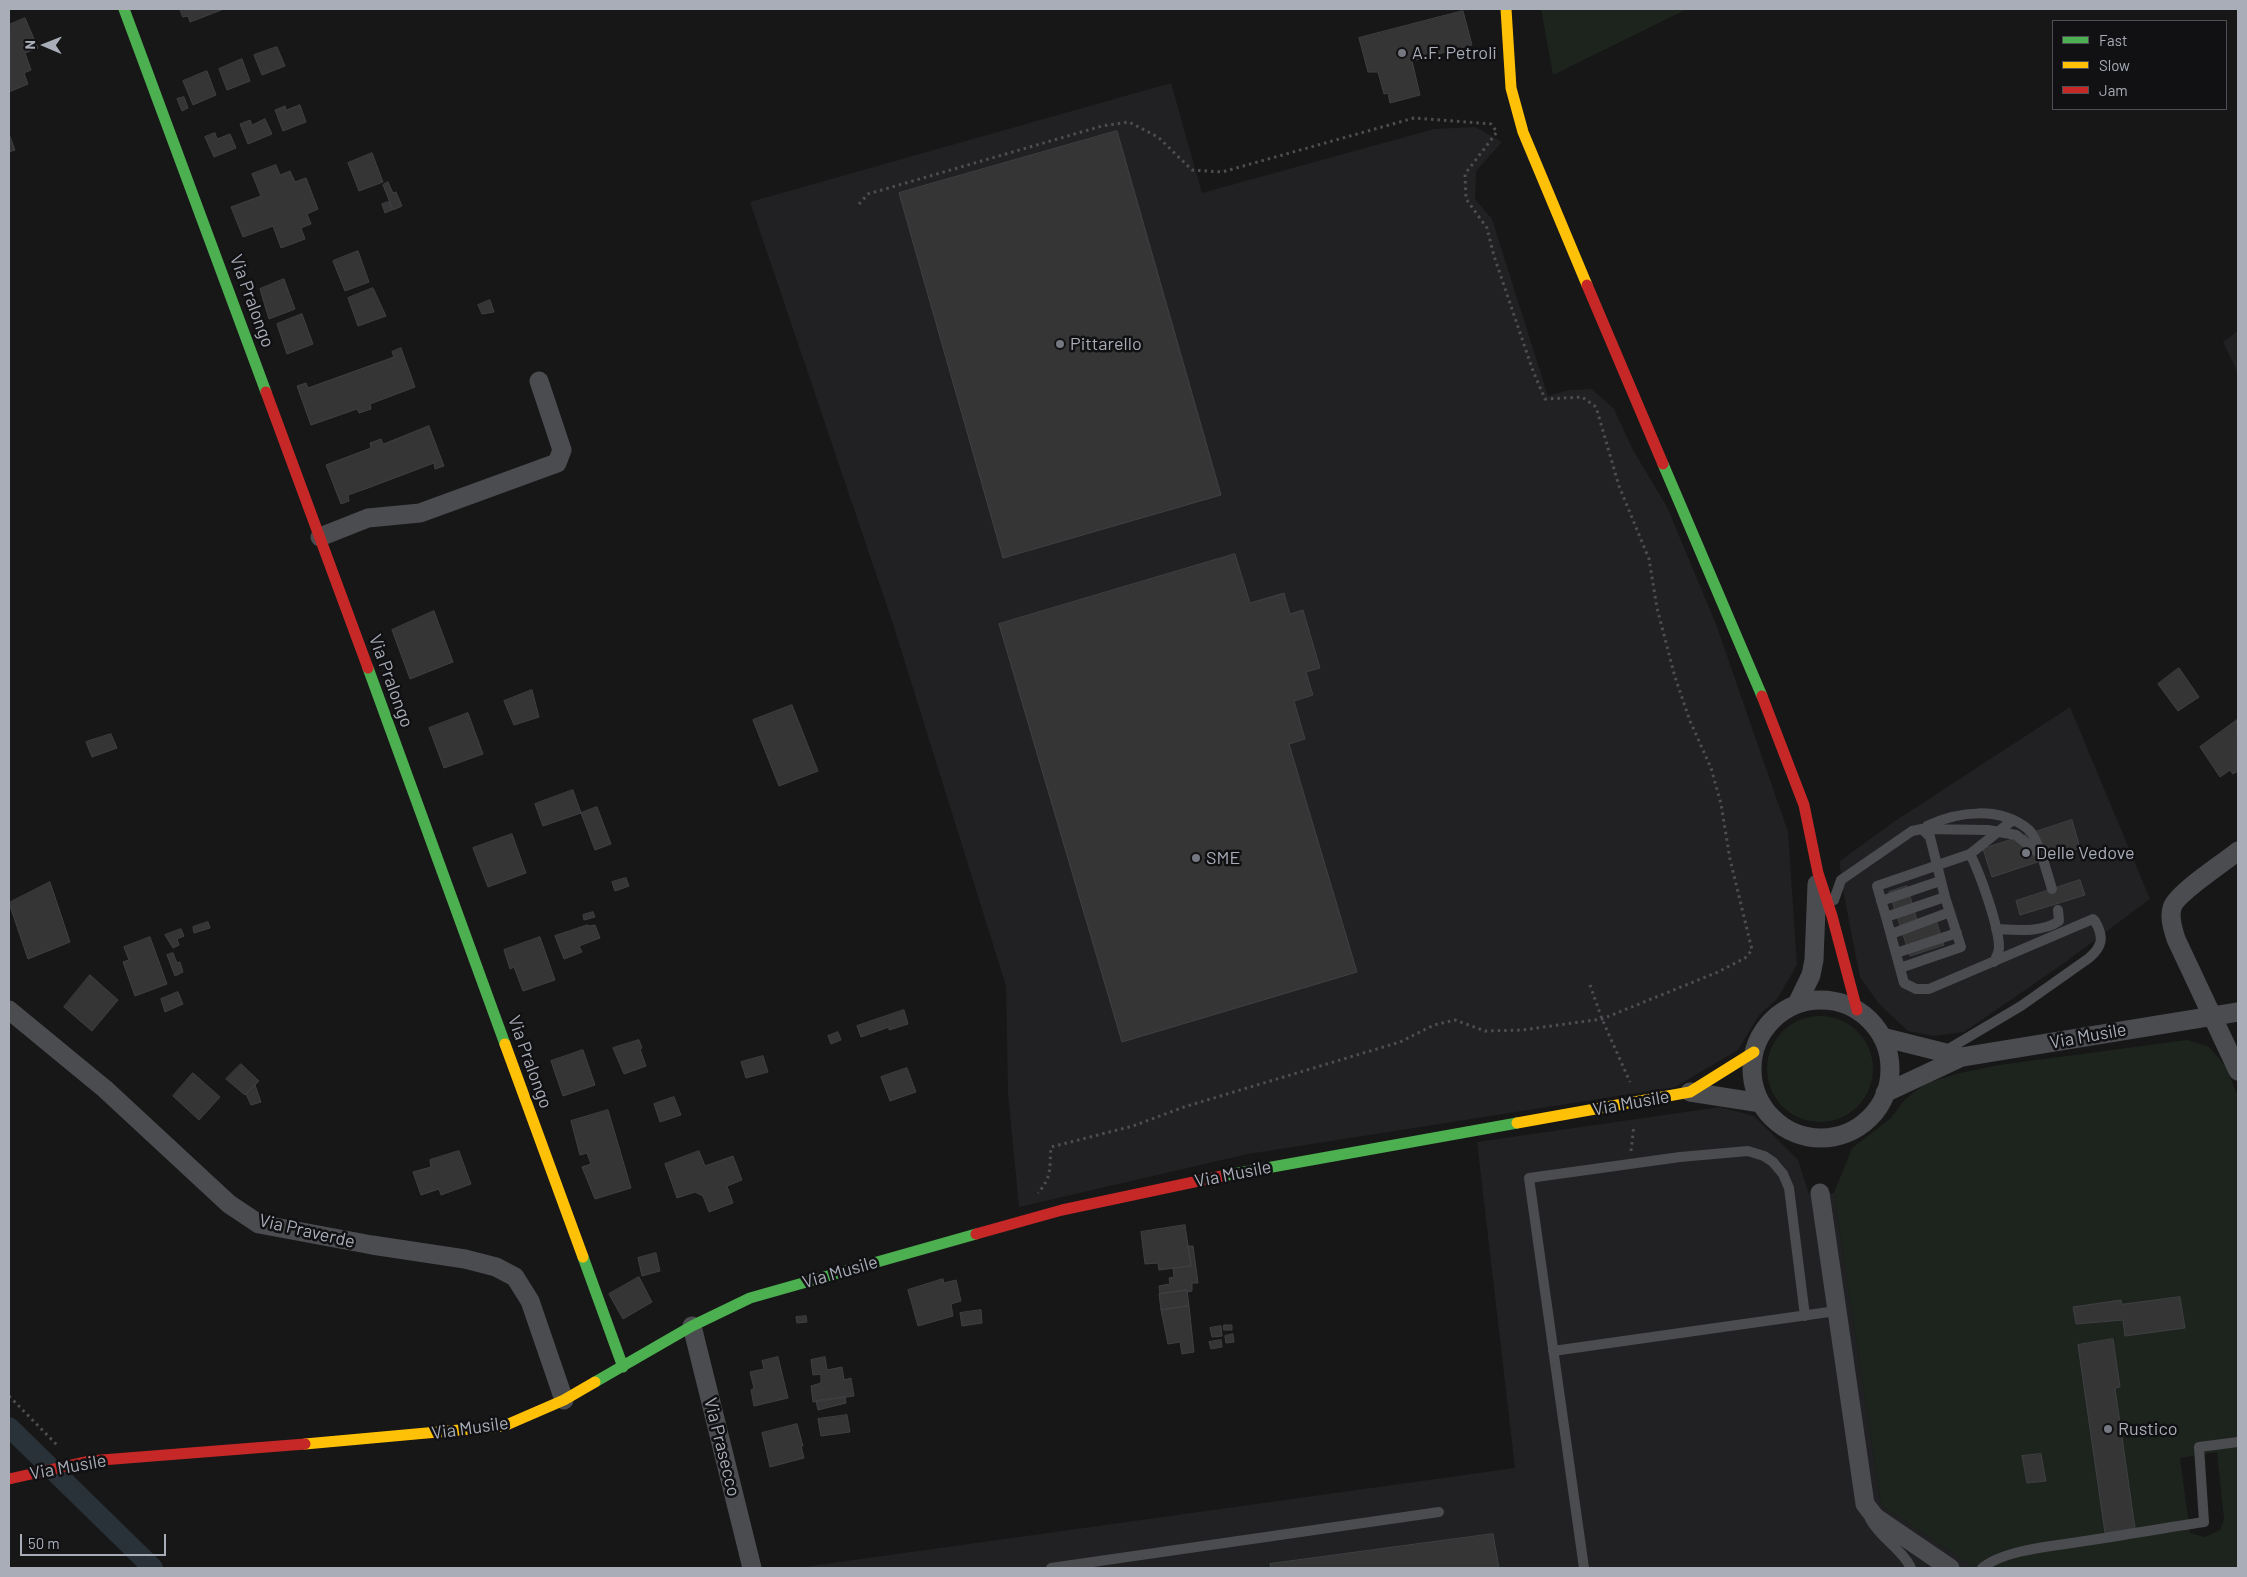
<!DOCTYPE html>
<style>
body{margin:0}
#map{position:relative;width:2247px;height:1577px;overflow:hidden;background:#171717;font-family:Barlow,sans-serif}
canvas{display:block}
.frame{position:absolute;inset:0;border:10px solid #a8adb8;pointer-events:none}
.legend{position:absolute;left:2052px;top:20px;width:175px;height:90px;box-sizing:border-box;background:#111113;border:1px solid #4d4f55;margin:0;padding:6px 9px;list-style:none;font-size:15px;color:#a8adb8}
.legend li{display:flex;align-items:center;gap:10px;height:25px}
.legend b{width:25px;border:1px solid #4d4f55}
.north{position:absolute;left:20px;top:20px;width:50px;height:50px;-webkit-text-stroke:4px #111113;paint-order:stroke;rotate:271deg;font-size:14px;font-weight:700;line-height:20px;text-align:center;color:#a8adb8}
.north::after{content:'';display:block;margin:auto;width:18px;height:22px;background:#a8adb8;clip-path:polygon(50% 0,100% 100%,50% 72%,0 100%)}
.scale{position:absolute;left:20px;top:1534px;width:146px;height:22px;box-sizing:border-box;border:2px solid #a8adb8;border-top:0;padding-left:6px;font-size:15px;line-height:18px;white-space:nowrap;color:#a8adb8;-webkit-text-stroke:4px #111113;paint-order:stroke}
</style>
<div id="map">
<canvas width="2247" height="1577"></canvas>
<div class="frame"></div>
<ul class="legend">
<li><b style="height:6px;background:#4caf50"></b>Fast</li>
<li><b style="height:6px;background:#ffc107"></b>Slow</li>
<li><b style="height:6px;background:#c62828"></b>Jam</li>
</ul>
<div class="north">N</div>
<div class="scale">50 m</div>
</div>
<script>
const c = document.querySelector('canvas').getContext('2d');
c.lineJoin = 'round';
function fillPath(path, color) {
  c.fillStyle = color;
  c.fill(path, 'evenodd');
}
function trace(path, color, width, dash) {
  c.strokeStyle = color;
  c.lineWidth = width;
  c.lineCap = dash ? 'butt' : 'round';
  c.setLineDash(dash || []);
  c.stroke(path);
}
function drawText(font, color, halo, rows, align = 'center') {
  c.font = font + ' Barlow,sans-serif';
  c.lineWidth = 5;
  c.setLineDash([]);
  c.textBaseline = 'middle';
  c.strokeStyle = halo;
  c.fillStyle = color;
  for (const [text, x, y, turn = 0] of rows) {
    c.save();
    c.translate(x, y);
    c.rotate((+turn || 0) * Math.PI / 180);
    c.textAlign = isNaN(turn) ? turn : align;
    if (halo) c.strokeText(text, 0, 0);
    c.fillText(text, 0, 0);
    c.restore();
  }
}
fillPath(new Path2D(`
 M1171,83L1202,193L1434,129L1475,127L1502,142L1476,171L1475,199L1492,219L1548,396L1569,390L1592,389L1614,409L1633,450L1667,507L1716,624L1788,832L1797,965L1777,999L1759,1015L1738,1050L1675,1087L1248,1154L1019,1207L1008,1093L1006,986L893,624L750,202Z
 M2238,331V373L2223,342Z
 M2070,707L2150,899L2060,966L1964,1032L1934,1036L1908,1031L1879,1004L1860,977L1841,880L1840,861L1892,823Z
 M1720,1107L1754,1116L1798,1160L1809,1194L1834,1193L1881,1505L1975,1568H796L1515,1468L1477,1142Z`), '#212123');
fillPath(new Path2D(`
 M1541,9H1687L1553,75Z
 M1767 1069a53 53 0 1 1 106 0a53 53 0 1 1-106 0Z
 M2187,1040L2209,1047L2226,1067L2238,1097V1568H1975L1881,1505L1834,1193L1852,1148L1891,1118L1905,1099L1927,1083L1960,1073L1999,1065ZM2180,1297L2185,1328L2125,1336L2123,1320L2076,1324L2073,1308L2121,1300L2122,1304ZM2113,1340L2120,1387L2115,1388L2135,1527L2105,1533L2078,1345ZM2217,1452L2224,1519L2220,1530L2205,1537L2190,1533L2180,1458ZM2041,1454L2046,1480L2027,1483L2022,1457Z`), '#1d241e');
trace(new Path2D(`
 M9,1427L153,1568`), '#2a3239', 20);
const building = new Path2D(`
 M180,9H224L190,22L188,16L183,17Z
 M1463,11L1472,45L1412,61L1420,95L1390,103L1388,93L1384,94L1378,72H1368L1359,38Z
 M25,18L38,48L25,53L31,70L24,73L28,84L9,92V25Z
 M277,47L285,66L262,75L254,55Z
 M242,59L250,81L227,90L219,69Z
 M207,71L216,95L193,105L183,81Z
 M184,97L188,108L182,111L177,99Z
 M300,105L306,122L283,131L275,110L285,106L286,110Z
 M265,119L272,134L248,144L240,124L250,120L252,125Z
 M1117,131L1221,495L1003,558L899,193Z
 M215,133L217,139L230,134L236,148L214,157L205,137Z
 M9,134L15,150L9,152Z
 M372,153L383,182L359,191L348,163Z
 M276,165L280,175L290,171L295,182L306,178L318,209L307,214L311,224L301,228L305,239L281,248L273,226L243,237L231,207L261,196L252,174Z
 M388,182L393,193L396,192L402,206L393,210L383,185Z
 M389,202L392,210L385,213L382,204Z
 M358,251L369,282L345,291L333,261Z
 M284,279L295,309L269,319L260,289Z
 M373,288L386,316L358,326L348,298Z
 M490,300L494,312L482,314L478,305Z
 M302,314L313,344L287,354L277,324Z
 M401,348L415,387L370,404L371,409L359,413L357,409L311,425L297,386L306,383L308,388L394,357L392,352Z
 M429,426L444,466L435,469L434,463L368,488L348,495L349,501L341,504L326,465L371,448L370,443L381,439L383,444Z
 M1235,554L1250,603L1284,593L1290,614L1303,610L1320,668L1306,672L1313,695L1294,701L1305,739L1289,744L1357,972L1122,1042L999,624Z
 M434,611L453,662L410,679L392,630Z
 M2179,668L2199,697L2178,711L2158,684Z
 M532,690L539,717L514,725L504,701Z
 M792,705L818,771L779,786L753,720Z
 M468,713L483,754L444,768L429,728Z
 M2237,720L2238,771L2233,774L2230,770L2220,777L2200,747Z
 M111,734L117,748L92,757L86,742Z
 M573,790L581,813L543,826L535,804Z
 M597,807L611,844L595,850L581,813Z
 M2072,820L2080,848L1992,877L1983,849Z
 M512,834L526,873L488,887L473,848Z
 M626,878L629,886L615,891L612,882Z
 M2080,880L2085,895L2020,915L2016,901Z
 M50,882L70,942L28,959L9,903Z
 M1907,886L1917,920L1934,914L1944,945L1910,956L1889,892Z
 M593,912L595,917L584,920L583,915Z
 M208,922L210,928L194,933L193,927Z
 M588,925L589,926L595,925L600,938L579,946L582,952L564,959L555,936Z
 M181,929L184,936L177,939L179,945L173,948L165,935Z
 M150,937L167,984L135,996L123,962L129,960L124,947Z
 M540,937L555,980L523,991L514,967L510,969L504,950Z
 M173,953L177,963L180,962L183,972L175,976L167,955Z
 M90,975L118,1000L92,1031L64,1007Z
 M178,992L183,1004L165,1012L161,999Z
 M904,1010L908,1024L889,1030V1027L861,1037L857,1026Z
 M838,1032L841,1040L831,1044L828,1036Z
 M639,1040L642,1048L640,1049L646,1066L624,1074L613,1048Z
 M583,1050L595,1085L563,1096L551,1061Z
 M763,1056L768,1072L746,1078L741,1062Z
 M241,1064L259,1081L245,1095L226,1079Z
 M907,1068L916,1092L890,1101L881,1077Z
 M193,1073L220,1097L199,1120L173,1096Z
 M255,1085L261,1102L251,1105L246,1094Z
 M674,1097L681,1115L660,1122L654,1104Z
 M608,1110L631,1188L595,1199L582,1167L591,1164L587,1153L580,1155L571,1121Z
 M459,1151L471,1184L441,1195L439,1189L421,1195L413,1172L431,1167L430,1160Z
 M699,1151L705,1166L733,1156L742,1180L727,1186L733,1203L709,1212L703,1196L695,1192L677,1198L665,1164Z
 M1185,1225L1191,1266L1159,1270L1158,1263L1145,1264L1141,1232Z
 M1188,1246H1193L1198,1283H1192V1291L1187,1292V1290L1160,1294L1159,1286L1170,1284L1169,1278L1174,1277L1173,1268L1191,1266Z
 M656,1253L660,1271L642,1276L638,1258Z
 M639,1277L652,1302L623,1319L609,1294Z
 M943,1279L944,1283L956,1280L961,1301L951,1304L953,1316L918,1326L908,1290Z
 M1187,1290L1189,1306L1161,1310L1159,1294Z
 M2180,1297L2185,1328L2125,1336L2123,1320L2076,1324L2073,1307L2121,1300L2122,1304Z
 M1189,1306L1194,1352L1182,1354L1180,1342L1168,1344L1161,1310Z
 M981,1310L982,1323L962,1326L960,1313Z
 M806,1316L807,1322L797,1323L796,1317Z
 M1224,1325H1232V1330H1224Z
 M1221,1326L1222,1336L1212,1337L1210,1328Z
 M1233,1334L1234,1342L1226,1343L1225,1336Z
 M2113,1339L2120,1387L2115,1388L2135,1528L2105,1533L2078,1345Z
 M1221,1340L1222,1347L1211,1349L1209,1342Z
 M778,1357L788,1398L754,1406L751,1390L754,1388L750,1372L764,1369L762,1361Z
 M825,1357L827,1370L842,1367L844,1380L851,1378L854,1396L813,1402L811,1386L821,1383V1374L813,1375L811,1360Z
 M845,1397L846,1403L818,1410L816,1401Z
 M847,1415L850,1432L821,1436L818,1419Z
 M797,1424L803,1446H801L804,1458L770,1467L762,1433Z
 M2041,1454L2046,1481L2027,1483L2022,1456Z
 M1493,1534L1499,1568H1271L1270,1564Z`);
fillPath(building, '#353536');
trace(building, '#3f4043', 1);
trace(new Path2D(`
 M859,204L868,194L1102,126L1129,122L1158,137L1192,170L1222,172L1414,118L1491,124L1497,132L1465,174L1466,199L1487,228L1494,256L1533,371L1545,399L1582,397L1596,407L1619,486L1649,559L1657,608L1675,677L1690,721L1711,768L1721,804L1730,859L1752,950L1745,958L1718,972L1602,1019L1522,1030L1485,1031L1455,1020L1434,1025L1400,1042L1184,1107L1133,1126L1051,1147C1049,1167 1053,1176 1038,1193
 M1590,985L1602,1019L1630,1082
 M1631,1151L1634,1125
 M9,1396L57,1445`), '#4d4e52', 3, [2.5, 4]);
trace(new Path2D(`
 M1927,826C1958,811 2001,806 2029,830C2035,835 2038,847 2041,854
 M1922,829L1988,830L2016,835L2042,856L2052,889
 M1834,900L1841,880L1912,831L1922,829L1930,837L1945,897L1886,917L1904,983L1916,989H1929L2093,919L2095,921C2104,937 2103,946 2089,958L2021,1006L1945,1051
 M1881,901L1940,881
 M1886,917L1877,886L1970,854
 M1996,929C2015,930 2042,933 2059,921L2058,910
 M1891,934L1950,912
 M1896,953L1957,933
 M1994,962C1996,957 1999,953 1999,947C1999,927 1980,873 1970,854L2013,820
 M1900,968L1961,947L1945,897
 M1553,1351L1836,1311
 M1870,1519C1881,1539 1902,1549 1911,1568
 M1051,1568L1439,1512
 M1584,1568L1529,1178L1680,1157L1748,1151L1764,1156L1773,1162L1783,1174L1789,1188L1805,1316
 M1982,1568C2005,1549 2056,1546 2085,1541C2125,1535 2164,1528 2204,1522L2199,1447L2238,1442`), '#4b4c50', 10);
trace(new Path2D(`
 M320,537L368,518L420,513L557,463L562,450L539,381
 M2238,851C2225,862 2175,894 2172,908C2169,918 2173,929 2176,939L2238,1071
 M1752 1069a69 69 0 1 1 138 0a69 69 0 1 1-138 0Z
 M1797,1004L1811,975L1814,960L1817,884
 M9,1010L105,1089L229,1204L259,1224L372,1245L465,1259L496,1267L515,1277L530,1301L564,1400
 M1882,1037L1962,1057
 M1690,1092L1761,1103
 M1885,1093L1962,1057L2238,1012
 M1820,1193L1865,1504L1875,1517L1950,1568
 M692,1326L752,1568`), '#4b4c50', 19);
trace(new Path2D(`
 M124,9L266,392
 M1663,464L1762,696
 M368,668L505,1044
 M1222,1176L1517,1123
 M583,1257L623,1367
 M595,1382L692,1326L750,1298L976,1234`), '#4caf50', 11);
trace(new Path2D(`
 M1506,9L1511,88L1523,132L1587,285
 M505,1044L583,1257
 M1517,1123L1690,1092L1754,1052
 M305,1444L504,1426L564,1400L595,1382`), '#ffc107', 11);
trace(new Path2D(`
 M1587,285L1663,464
 M266,392L368,668
 M1762,696L1804,805L1818,873L1832,916L1857,1010
 M976,1234L1062,1210L1222,1176
 M9,1479L89,1461L305,1444`), '#c62828', 11);
for (const [x, y, r, color] of [
 [1402,53,5,"#757880"],
 [1060,344,5,"#757880"],
 [2026,853,5,"#757880"],
 [1196,858,5,"#757880"],
 [2108,1429,5,"#757880"]
]) {
  const dot = new Path2D();
  dot.arc(x, y, r, 0, 2 * Math.PI);
  c.fillStyle = color;
  c.fill(dot);
  trace(dot, '#111113', 2);
}
drawText('18px', '#a8adb8', '#111113', [
 ["A.F. Petroli",1412,53],
 ["Pittarello",1070,344],
 ["Delle Vedove",2036,853],
 ["SME",1206,858],
 ["Rustico",2118,1429]
], 'left');
drawText('18px', '#a8adb8', '#111113', [
 ["Via Pralongo",252,301,70],
 ["Via Pralongo",391,681,70],
 ["Via Musile",2088,1036,-10],
 ["Via Pralongo",530,1062,70],
 ["Via Musile",1631,1103,-10],
 ["Via Musile",1233,1174,-11],
 ["Via Praverde",307,1231,13],
 ["Via Musile",840,1272,-16],
 ["Via Musile",470,1428,-8],
 ["Via Prasecco",722,1447,76],
 ["Via Musile",68,1467,-10]
]);
</script>
